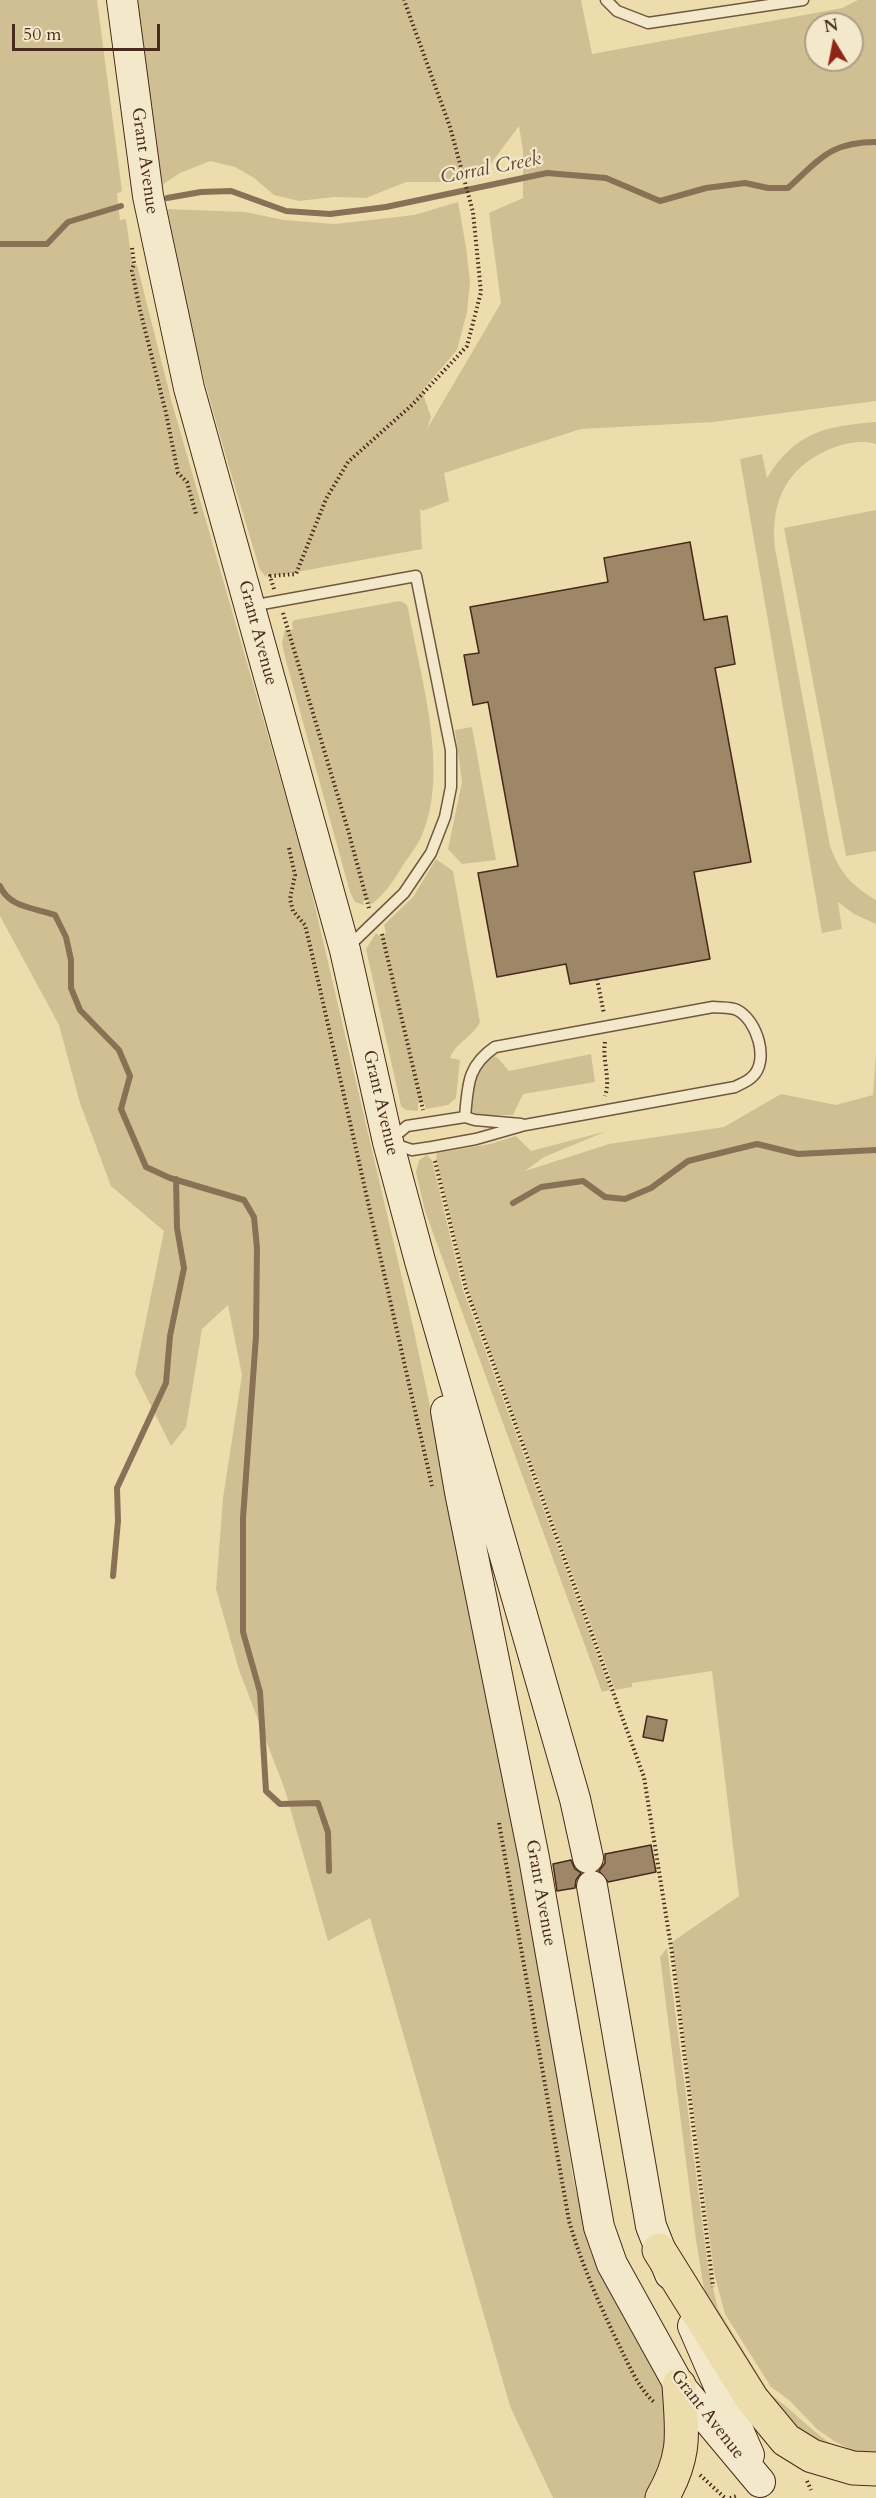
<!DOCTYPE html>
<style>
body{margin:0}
#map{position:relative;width:876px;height:2498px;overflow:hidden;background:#edddad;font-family:Cardo,serif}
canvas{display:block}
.north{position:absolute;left:804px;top:12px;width:60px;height:60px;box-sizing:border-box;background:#f3e9ca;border:2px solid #af9d84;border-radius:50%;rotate:350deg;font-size:16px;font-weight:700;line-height:24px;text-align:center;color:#482a1c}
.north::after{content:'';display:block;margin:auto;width:21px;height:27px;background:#8f2418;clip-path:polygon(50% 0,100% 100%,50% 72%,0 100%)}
.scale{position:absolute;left:12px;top:24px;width:148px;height:27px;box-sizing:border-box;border:3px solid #482a1c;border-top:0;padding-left:8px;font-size:18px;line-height:21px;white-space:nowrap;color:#482a1c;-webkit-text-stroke:4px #f3e9ca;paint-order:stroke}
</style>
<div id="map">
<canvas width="876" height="2498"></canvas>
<div class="north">N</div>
<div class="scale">50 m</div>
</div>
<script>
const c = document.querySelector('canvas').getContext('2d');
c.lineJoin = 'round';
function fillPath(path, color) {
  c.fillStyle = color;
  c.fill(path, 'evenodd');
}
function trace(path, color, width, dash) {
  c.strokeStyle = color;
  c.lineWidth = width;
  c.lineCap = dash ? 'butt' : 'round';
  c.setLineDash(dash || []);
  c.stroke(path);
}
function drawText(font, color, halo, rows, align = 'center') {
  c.font = font + ' Cardo,serif';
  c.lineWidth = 4.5;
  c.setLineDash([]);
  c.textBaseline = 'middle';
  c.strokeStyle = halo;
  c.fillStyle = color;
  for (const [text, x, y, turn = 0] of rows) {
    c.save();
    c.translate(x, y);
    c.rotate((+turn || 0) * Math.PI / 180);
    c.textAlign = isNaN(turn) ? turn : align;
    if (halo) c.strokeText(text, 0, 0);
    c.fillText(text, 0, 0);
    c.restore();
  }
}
fillPath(new Path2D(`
 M0,0H97L122,191L117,194L120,220L126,219L132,263L137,265L172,403L305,864L409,1308L471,1597L543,1983L573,2178L591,2253L647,2357L664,2382L674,2413L653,2498H553L510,2406L370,1918L328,1941L285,1790L239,1670L216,1589L223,1498L242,1375L228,1305L202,1329L186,1427L171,1446L135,1374L164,1231L111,1186L80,1103L59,1025L0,916Z
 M137,0H581L592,54L842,8L858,0H876V401L713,422L581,429L444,473L449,501L422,511L420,508L422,549L280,575L267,574L266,577L260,570C224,450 187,332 166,209L245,212L284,220L335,224L414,215L458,202L466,247L470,282L467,312L457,350L422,391L431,417L427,429L501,303L489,213L523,198V151L519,126L483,174L451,182H406L366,198L334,197L299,201L274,195L254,178L235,167L210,161L180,173L162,185ZM816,24H852V60H816Z
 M876,422V444C864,440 846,443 835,447C788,465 770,499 775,548L830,846C840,873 851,885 876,900V924L854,914L838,902L842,929L822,933L740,459L762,454L767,478C795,432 826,426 876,422Z
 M876,510V851L846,856L784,528Z
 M400,601L406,604L408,608C420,675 450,771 422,835C418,844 411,854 405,862C396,877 385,895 370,905L368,900L363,901L364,905L355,902L350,892L285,657L282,643L285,629L288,631L293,629L292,622L295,620Z
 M472,727L496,860L462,864L448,849L462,782L455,730Z
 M436,859L453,871L480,1022C473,1037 456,1042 450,1058L460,1060L456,1098L448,1105L426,1109L424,1103H418V1111L406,1110L401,1106L366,949L376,933L381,937L386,933L384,925L413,897Z
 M876,1053V2453L855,2452L834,2441L817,2429L789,2400L771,2387L725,2314L714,2273L672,1942L739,1896L712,1671L632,1683V1687L615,1690L468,1290L436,1159L437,1153L490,1144L516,1136L531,1151L607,1131L544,1157L525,1171L609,1144L724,1127L781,1094L836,1105L873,1095Z
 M591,1054L595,1082L523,1094L513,1115H480L470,1111C472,1085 471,1074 491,1056L497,1057L509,1071Z
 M427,1155L432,1160L463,1290L610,1690L602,1692L425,1211L416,1172L419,1160Z
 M667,1948L708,2267L718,2309L770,2394C797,2413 818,2439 848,2454L785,2425L706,2301L696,2240L660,1957Z`), '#d1bf94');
trace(new Path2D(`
 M167,198L201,192L231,191L286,211L330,214L386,207L547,173L606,178L660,201L706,188L745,183L768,188H788C820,159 830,142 876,142
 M0,244H47L68,222L121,206
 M0,886C9,908 36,908 55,915L66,937L71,960V988L80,1010L119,1050L130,1076L121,1109L146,1167L170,1178L244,1200L254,1217L257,1248L256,1336L243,1518V1632L260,1692L266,1791L280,1804L318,1803L328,1832L329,1871
 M513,1203L541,1187L583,1181L605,1197L625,1199L651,1188L688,1161L757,1144L798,1154L876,1150
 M113,1576L118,1521L117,1488L166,1383L170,1336L184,1268L177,1228L176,1179`), '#897156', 6);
const building = new Path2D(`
 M690,542L704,620L727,616L735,664L715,668L751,862L694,872L710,959L570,984L566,964L497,977L478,873L518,866L488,702L473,705L464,655L479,653L470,607L608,582L604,558Z
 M647,1716L667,1720L663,1741L643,1737Z
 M651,1845L656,1872L608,1882L599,1871L605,1863V1854Z
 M571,1860L575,1869L581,1873L576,1880L575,1888L557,1891L553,1864Z`);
fillPath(building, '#9e8767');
trace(building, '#482a1c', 1.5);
const lane = new Path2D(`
 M606,0L617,11L648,23L803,0
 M251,606L416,576L451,750V787L445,817L431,853L404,893L347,948
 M713,1007C720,1008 731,1007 737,1010C757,1020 770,1061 752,1077C747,1082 740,1084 735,1087L525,1125L476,1139L432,1147L412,1150L388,1142L407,1126L465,1117C468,1085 467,1066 495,1047Z
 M465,1117L475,1120L521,1124`);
const secondary = new Path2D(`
 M122,0L148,196L189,388L345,950L388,1142L420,1261L575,1799L588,1858
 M446,1411L460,1492L534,1858L599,2227L612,2264L679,2385L760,2482
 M592,1886L651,2226L670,2274
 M693,2326L749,2455`);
const highway = new Path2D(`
 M659,2250L752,2399L786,2440L812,2456L853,2468L876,2469
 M662,2498C687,2454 682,2433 679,2385`);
trace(lane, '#715740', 13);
trace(secondary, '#482a1c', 32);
trace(highway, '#482a1c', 35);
trace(new Path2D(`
 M132,248L134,263L132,271L140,310L166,413L178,473L187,482L196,514
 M274,589L270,576L296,574L326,499L348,462L412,405L467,346L481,292L473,212L450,127L404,0
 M283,613L348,830L369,908
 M289,848L295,875L290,899L293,911L305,925L315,967L432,1486
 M382,934L423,1110
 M597,979L604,1014
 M605,1042C602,1061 611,1078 605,1096
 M435,1161L466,1289L644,1777L672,1953L713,2287
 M499,1823L569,2221C582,2265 599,2304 619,2345C629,2365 638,2388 655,2403
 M700,2475L725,2498
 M807,2481L811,2490
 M730,2498L737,2496`), '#482a1c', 4, [1.5, 3]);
trace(lane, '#f3e9ca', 10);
trace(secondary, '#f3e9ca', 30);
trace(highway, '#edddad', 33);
drawText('18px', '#482a1c', '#f3e9ca', [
 ["Grant Avenue",144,161,82],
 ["Grant Avenue",257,633,75],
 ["Grant Avenue",380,1103,77],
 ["Grant Avenue",540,1893,80],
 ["Grant Avenue",707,2415,52]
]);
drawText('italic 20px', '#634834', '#f3e9ca', [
 ["Corral Creek",491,169,-11]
]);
</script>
